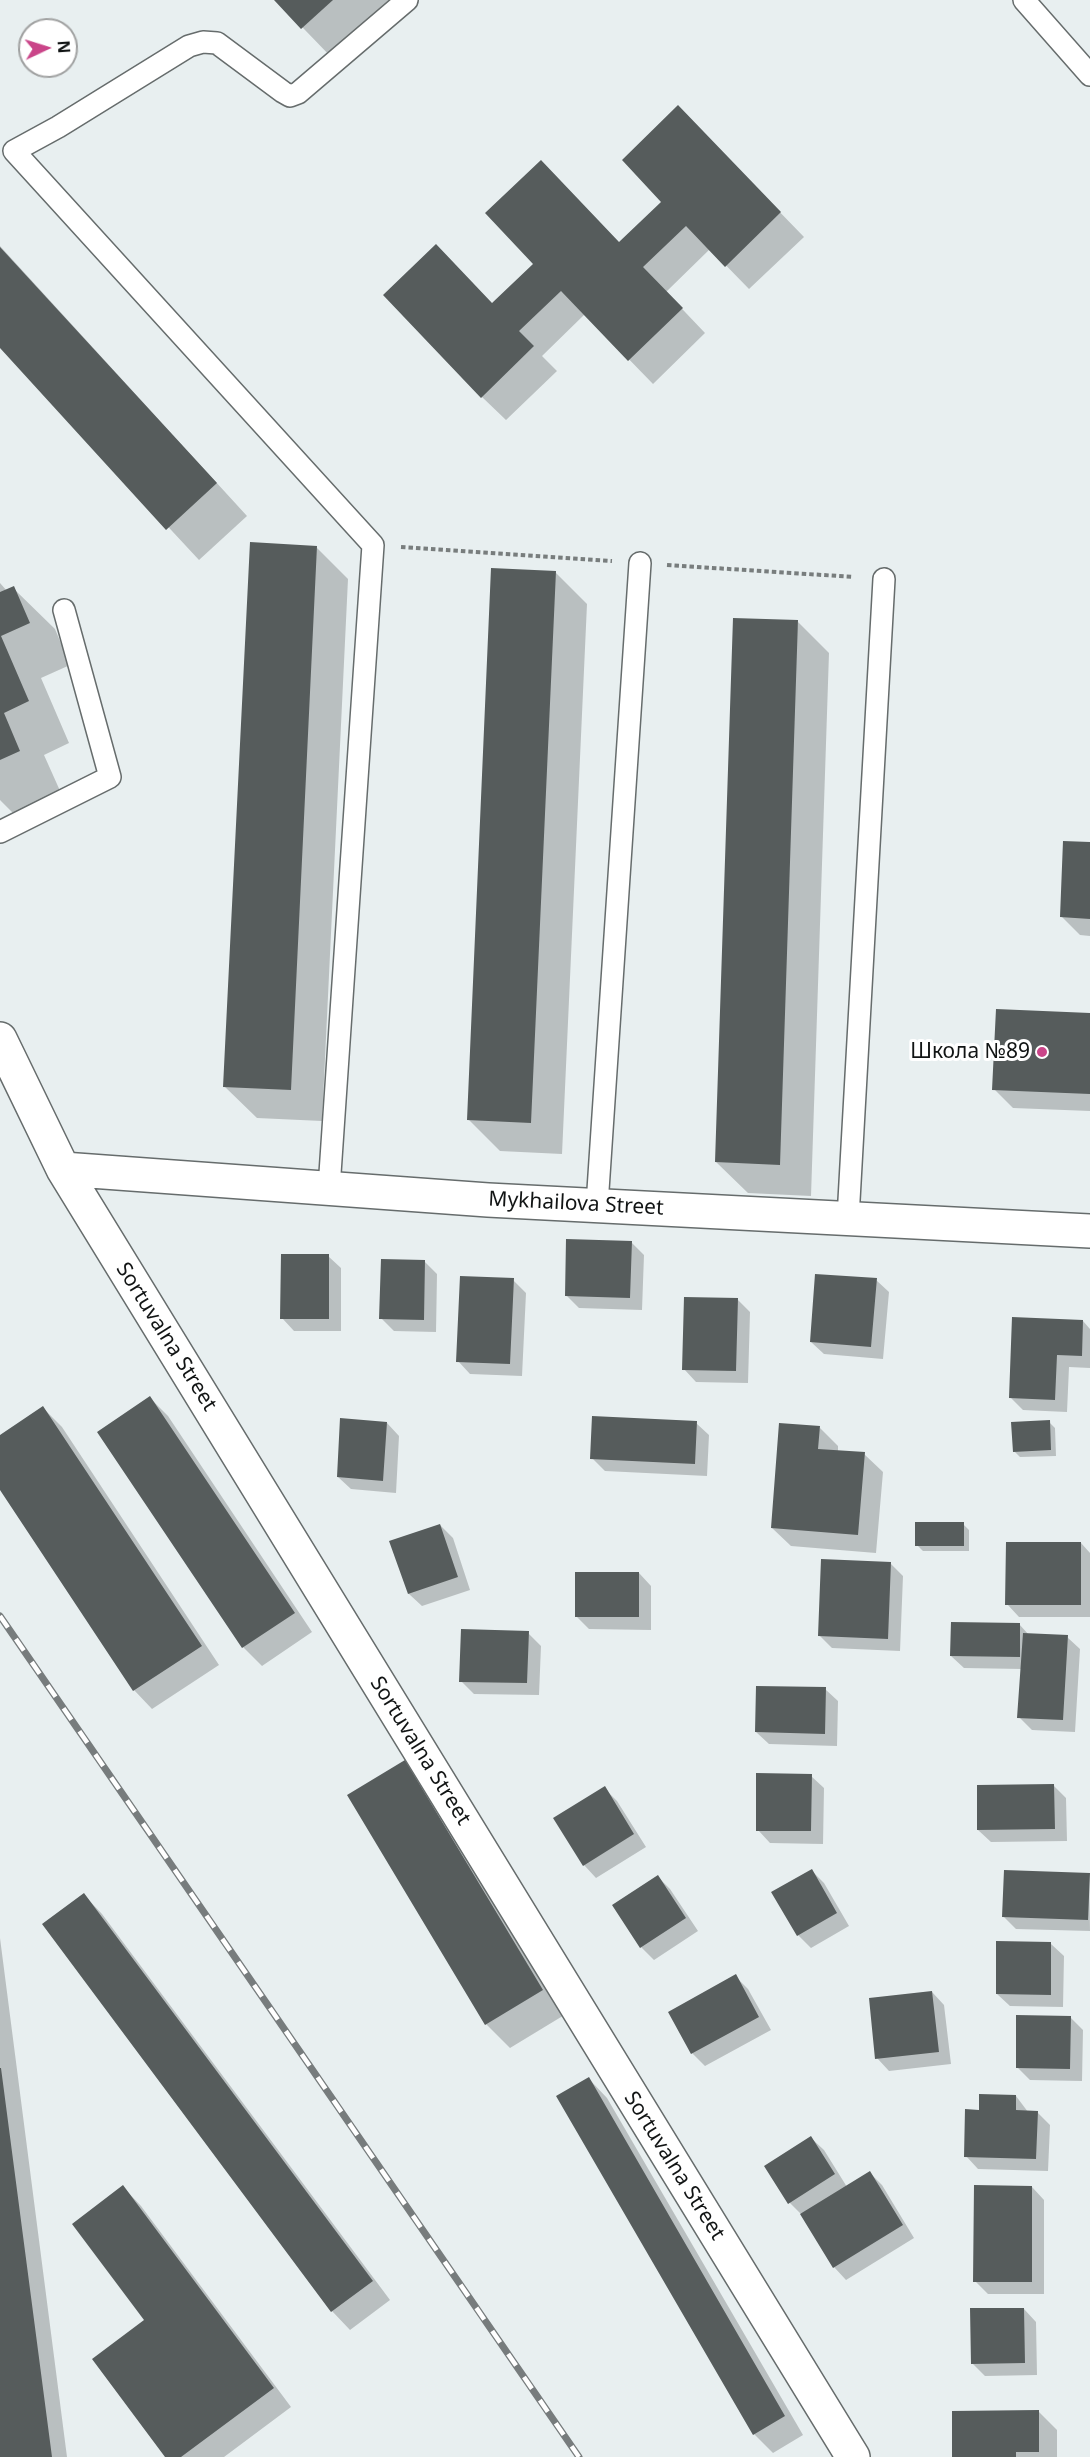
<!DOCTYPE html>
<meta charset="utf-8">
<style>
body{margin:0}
#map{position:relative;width:1090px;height:2457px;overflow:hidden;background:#e8eff0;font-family:"Noto Sans",sans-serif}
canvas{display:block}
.north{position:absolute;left:18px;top:18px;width:60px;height:60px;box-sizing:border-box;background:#fff;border:2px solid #a0a1a1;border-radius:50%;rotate:86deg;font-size:16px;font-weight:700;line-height:24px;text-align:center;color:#111414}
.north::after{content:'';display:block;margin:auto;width:21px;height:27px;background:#ca4589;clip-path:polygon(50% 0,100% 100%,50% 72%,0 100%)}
</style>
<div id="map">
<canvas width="1090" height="2457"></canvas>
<div class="north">N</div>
</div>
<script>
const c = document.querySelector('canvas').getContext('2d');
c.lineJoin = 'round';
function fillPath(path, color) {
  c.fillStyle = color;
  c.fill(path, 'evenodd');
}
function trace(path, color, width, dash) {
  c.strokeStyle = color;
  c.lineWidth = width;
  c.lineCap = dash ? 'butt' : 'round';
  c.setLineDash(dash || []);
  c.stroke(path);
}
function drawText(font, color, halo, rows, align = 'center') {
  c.font = font + ' "Noto Sans",sans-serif';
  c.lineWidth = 6;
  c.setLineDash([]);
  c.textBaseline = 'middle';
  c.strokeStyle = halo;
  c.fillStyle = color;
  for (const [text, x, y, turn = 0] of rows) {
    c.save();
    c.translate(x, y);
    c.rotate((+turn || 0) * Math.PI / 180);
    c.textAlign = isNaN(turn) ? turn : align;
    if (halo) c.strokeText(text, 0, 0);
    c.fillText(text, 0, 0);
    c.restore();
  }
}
fillPath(new Path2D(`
 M276,0H399L334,60Z
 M701,131L804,237L749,289L710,249L666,292L705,333L653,384L585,314L542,356L557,371L506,420L482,397L493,304L620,244L663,202Z
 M0,246L247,516L199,560L0,346Z
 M316,547L348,579L322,1121L257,1118L225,1087Z
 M555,572L587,604L562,1154L500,1151L468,1119Z
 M0,583L7,591L13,588L55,629L70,665L41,678L69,743L44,755L61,793L13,813L0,800Z
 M798,622L829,653L811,1196L748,1193L716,1162Z
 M1090,844V936L1080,935L1062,917Z
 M1090,1015V1111L1013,1108L994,1089Z
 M631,1242L644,1255L642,1310L579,1308L566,1295Z
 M328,1256L341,1268V1331H294L282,1318Z
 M424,1261L437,1274L436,1332L394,1331L381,1318Z
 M513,1280L526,1293L522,1376L470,1374L458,1361Z
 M876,1280L889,1292L883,1359L824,1354L811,1342Z
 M737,1299L750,1312L748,1383L696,1382L684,1369Z
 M1083,1321L1090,1329V1368L1069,1367L1067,1412L1023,1410L1011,1398Z
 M150,1398L168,1416L312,1632L262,1666L243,1647Z
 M43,1408L62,1427L219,1665L152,1709L134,1690L0,1487V1437Z
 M1049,1422L1055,1428L1056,1456L1020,1457L1014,1451Z
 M387,1423L399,1436L396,1493L351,1489L338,1477Z
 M696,1423L709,1435L707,1476L605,1471L592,1458Z
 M820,1428L838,1446V1452L864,1454L883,1472L876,1553L791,1546L772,1528Z
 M963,1524L969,1530V1551H923L917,1545Z
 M440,1525L453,1538L470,1590L422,1606L409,1594L391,1542Z
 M1081,1543L1090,1553V1617H1019L1007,1604Z
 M891,1564L903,1576L900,1651L832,1648L819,1635Z
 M639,1573L651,1586V1630L589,1629L577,1617Z
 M1019,1624L1029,1635L1067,1637L1080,1649L1075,1732L1032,1730L1019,1717L1022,1669L964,1668L951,1656Z
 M528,1633L541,1646L539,1695L474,1694L461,1681Z
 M825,1689L838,1701L837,1746L769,1744L756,1732Z
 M405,1762L428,1785L566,2014L510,2048L486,2024Z
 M811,1776L824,1788L823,1844L770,1843L758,1830Z
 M1053,1785L1066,1798L1067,1841L991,1842L978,1830Z
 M604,1788L617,1801L646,1847L596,1878L584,1865Z
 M811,1870L824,1883L849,1926L811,1948L798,1935Z
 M1089,1874L1090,1931L1016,1929L1003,1916Z
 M658,1877L670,1889L698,1931L654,1960L641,1947Z
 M84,1895L102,1914L390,2300L350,2330L332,2311Z
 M0,1938L67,2457H0Z
 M1051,1944L1064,1956L1063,2007L1010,2006L997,1994Z
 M735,1976L748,1989L771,2030L705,2066L692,2053L670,2012Z
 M932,1992L944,2005L951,2064L889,2071L877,2058Z
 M1070,2017L1083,2030L1082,2081L1030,2080L1017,2067Z
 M589,2079L607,2098L803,2435L773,2453L754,2434Z
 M1016,2096L1028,2112H1037L1050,2125L1048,2171L978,2169L966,2156L981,2111Z
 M811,2138L824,2150L847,2187L870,2173L882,2185L914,2238L846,2280L834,2267L803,2216L790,2203L766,2166Z
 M123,2187L141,2206L291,2407L224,2457H167Z
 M1032,2187L1044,2200V2294H988L975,2281Z
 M1024,2309L1036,2322L1037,2375L985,2376L972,2363Z
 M1039,2412L1057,2430V2457H953Z`), '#0003');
fillPath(new Path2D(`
 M274,0H333L301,29Z
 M678,105L781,212L725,267L686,226L643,267L683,308L628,361L561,291L519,331L534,346L481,398L383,295L436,244L492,303L533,264L485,213L541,160L619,242L661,202L622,160Z
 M0,247L217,483L166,530L0,348Z
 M250,542L317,546L291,1090L223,1087Z
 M491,568L556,571L531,1123L467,1120Z
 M14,586L30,623L1,636L29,701L4,713L20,751L0,760V592Z
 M733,618L798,620L780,1165L715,1162Z
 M1063,841L1090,842V919L1060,917Z
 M996,1009L1090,1013V1094L992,1090Z
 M566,1239L632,1241L630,1298L565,1296Z
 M281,1254H329V1319H280Z
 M381,1259L425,1260L424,1320L379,1319Z
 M815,1274L877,1278L871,1347L810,1342Z
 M460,1276L514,1278L510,1364L456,1362Z
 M684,1297L738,1298L736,1371L682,1370Z
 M1012,1317L1083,1320L1082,1356L1057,1355L1055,1400L1009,1398Z
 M150,1396L295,1613L242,1648L97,1432Z
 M43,1406L202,1646L133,1691L0,1490V1435Z
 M592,1416L697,1421L695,1464L590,1459Z
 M340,1418L387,1422L383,1481L337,1477Z
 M1050,1420L1051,1450L1013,1452L1011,1422Z
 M779,1423L820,1426L818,1449L865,1452L858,1535L771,1528Z
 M915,1522H964V1546H915Z
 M440,1524L458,1577L408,1594L389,1541Z
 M1006,1542H1081V1605H1005Z
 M821,1559L891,1562L888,1639L818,1636Z
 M575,1572H639V1617H575Z
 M951,1622L1020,1623V1657L950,1656Z
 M461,1629L529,1631L527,1683L459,1682Z
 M1023,1633L1068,1635L1063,1720L1017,1718Z
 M756,1686L826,1687L825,1734L755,1732Z
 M405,1760L543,1990L485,2025L347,1795Z
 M756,1773L812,1774L811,1831H756Z
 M1054,1784L1055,1829L977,1830V1785Z
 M605,1786L634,1834L583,1866L553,1818Z
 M812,1869L837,1913L797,1936L771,1892Z
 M1004,1870L1090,1873L1088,1920L1002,1917Z
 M658,1875L686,1918L640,1948L612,1905Z
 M84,1893L373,2281L331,2312L42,1924Z
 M996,1941L1051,1942V1995L996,1994Z
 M736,1974L759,2017L691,2054L668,2012Z
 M932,1991L939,2052L875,2059L869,1998Z
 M1016,2015L1071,2016L1070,2069L1016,2068Z
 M0,2068H1L52,2457H0Z
 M589,2077L785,2416L753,2435L556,2096Z
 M979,2094L1016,2095V2110L1038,2111L1036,2159L964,2157L965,2109L979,2110Z
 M811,2136L835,2174L788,2204L764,2166Z
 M870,2171L903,2225L833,2268L800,2214Z
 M123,2185L274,2388L181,2457H165L92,2359L144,2320L72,2224Z
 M974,2185L1032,2186V2282H973Z
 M970,2308H1024L1025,2363L971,2364Z
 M1039,2410V2452H1016V2457H952V2411Z`), '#565c5c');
const service = new Path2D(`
 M1024,0L1090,75
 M0,832L110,777L64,610
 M329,1188L373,545L14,151L58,127L189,46L203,42L217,43L283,92L290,96L298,93L407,0
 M597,1205L640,563
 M848,1218L884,579`);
const minor = new Path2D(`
 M0,1039L63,1169L853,2457
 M63,1169L488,1200L1090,1231`);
trace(service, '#666c6c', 24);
trace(minor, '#666c6c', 36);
trace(new Path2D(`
 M401,547L612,561
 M667,565L854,577`), '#787d7d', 4, [4.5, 3]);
trace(service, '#fff', 21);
trace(minor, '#fff', 33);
const rail = new Path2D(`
 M0,1616L579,2457`);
trace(rail, '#777c7d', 7);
trace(rail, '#fff', 4.5, [14]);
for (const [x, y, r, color] of [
 [1042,1052,6,"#ca4589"]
]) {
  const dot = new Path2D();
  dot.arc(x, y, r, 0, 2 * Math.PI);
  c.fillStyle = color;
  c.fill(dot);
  trace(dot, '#fff', 2);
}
drawText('21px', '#111414', '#fff', [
 ["Школа №89",1030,1052]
], 'right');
drawText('21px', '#111414', '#fff', [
 ["Mykhailova Street",576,1204,3],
 ["Sortuvalna Street",166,1337,58],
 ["Sortuvalna Street",420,1751,58],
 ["Sortuvalna Street",674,2166,58]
]);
</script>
